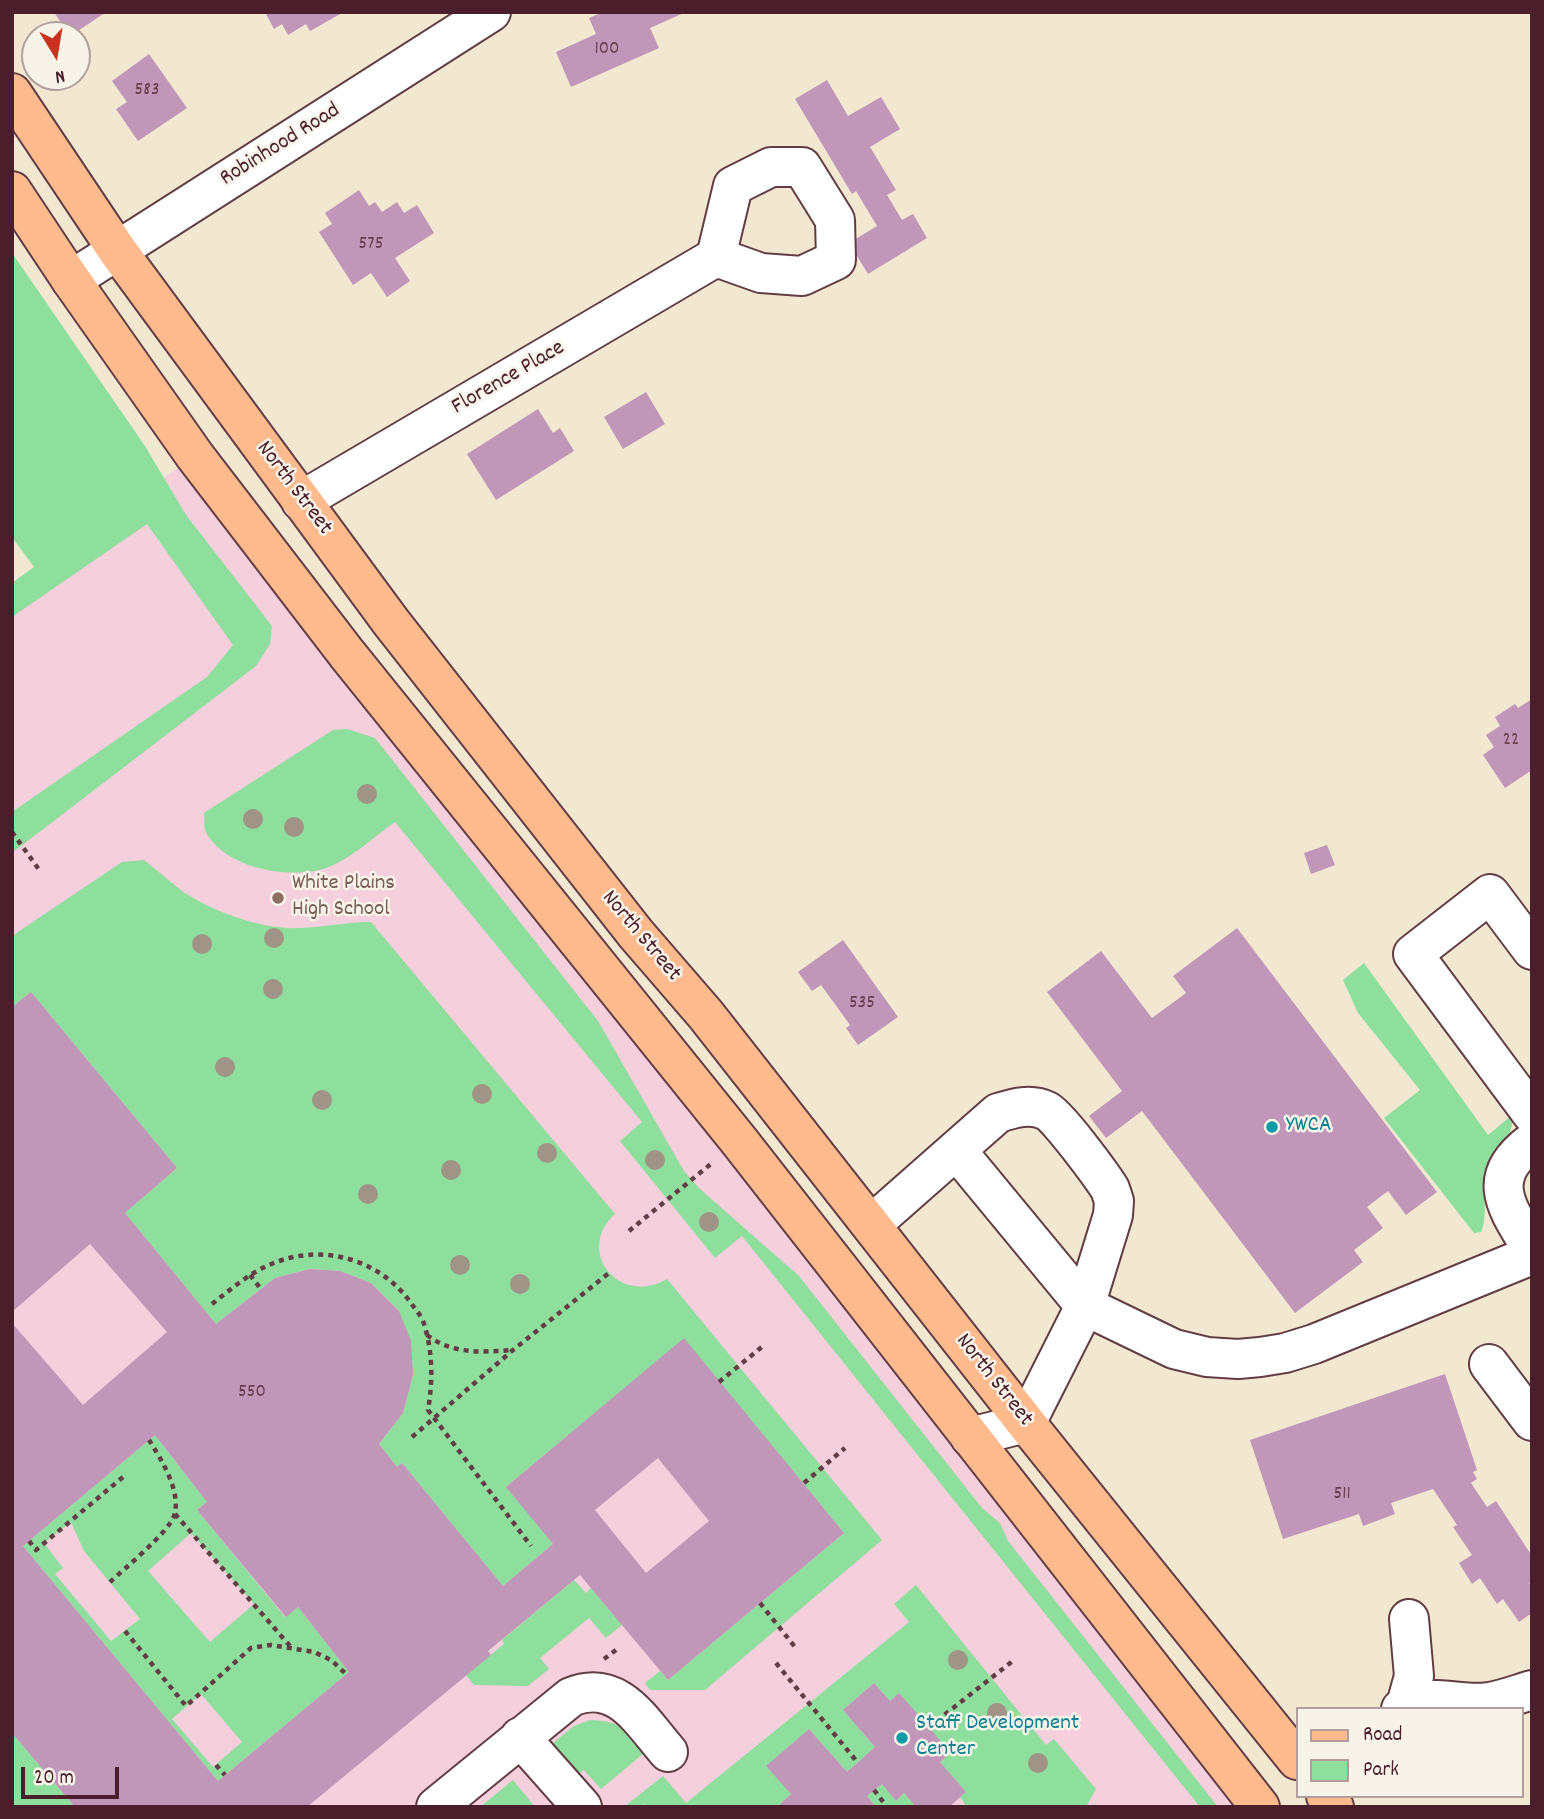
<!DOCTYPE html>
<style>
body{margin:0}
#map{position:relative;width:1544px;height:1819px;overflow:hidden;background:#f2e8d1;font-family:Dekko,sans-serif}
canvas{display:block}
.frame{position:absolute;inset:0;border:14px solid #4a1f2b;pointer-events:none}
.legend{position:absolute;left:1296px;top:1707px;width:228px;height:91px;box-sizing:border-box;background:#f7f3e8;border:2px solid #b29e9c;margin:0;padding:9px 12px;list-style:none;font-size:21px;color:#4a1f2b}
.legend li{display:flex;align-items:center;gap:14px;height:35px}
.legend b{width:35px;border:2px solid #b29e9c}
.north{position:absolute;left:21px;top:21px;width:70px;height:70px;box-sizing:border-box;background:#f7f3e8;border:2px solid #b29e9c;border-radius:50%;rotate:169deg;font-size:19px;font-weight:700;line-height:28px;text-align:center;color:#4a1f2b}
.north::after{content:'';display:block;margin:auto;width:24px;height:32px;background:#c8321e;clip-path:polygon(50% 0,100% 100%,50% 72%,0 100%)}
.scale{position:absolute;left:21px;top:1767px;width:98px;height:32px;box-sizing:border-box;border:4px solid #4a1f2b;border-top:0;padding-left:9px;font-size:21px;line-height:24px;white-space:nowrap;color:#4a1f2b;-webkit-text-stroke:5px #f7f3e8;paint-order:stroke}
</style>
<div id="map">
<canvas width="1544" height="1819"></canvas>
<div class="frame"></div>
<ul class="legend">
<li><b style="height:9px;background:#fcba8d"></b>Road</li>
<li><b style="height:19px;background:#8ede9d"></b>Park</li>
</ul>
<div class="north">N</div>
<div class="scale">20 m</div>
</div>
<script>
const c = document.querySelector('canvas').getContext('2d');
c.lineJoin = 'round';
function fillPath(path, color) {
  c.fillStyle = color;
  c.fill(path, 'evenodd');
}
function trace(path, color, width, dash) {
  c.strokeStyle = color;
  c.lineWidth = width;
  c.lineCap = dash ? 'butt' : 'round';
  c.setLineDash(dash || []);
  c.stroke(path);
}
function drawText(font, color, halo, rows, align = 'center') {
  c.font = font + ' Dekko,sans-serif';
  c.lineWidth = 5;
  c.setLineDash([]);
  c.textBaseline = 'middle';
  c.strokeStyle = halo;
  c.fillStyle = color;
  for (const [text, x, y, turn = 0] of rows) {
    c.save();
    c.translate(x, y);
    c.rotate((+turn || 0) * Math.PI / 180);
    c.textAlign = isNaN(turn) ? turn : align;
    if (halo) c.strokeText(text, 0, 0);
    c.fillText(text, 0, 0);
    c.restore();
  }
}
fillPath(new Path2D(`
 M195,456L1260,1807H12V583Z`), '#f5cfdb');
fillPath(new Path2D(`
 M12,253L145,446L186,515L272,626L270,644L256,666L12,853V812L207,677L233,645L147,524L12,617V583L34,567L12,537Z
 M347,729L375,738L598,1021L684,1171L700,1189L799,1276L982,1508L1000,1523L1008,1541L1218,1807H1200L742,1236L715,1258L620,1141L642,1122L395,822C373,837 354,857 329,867C293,881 227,869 207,834C203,828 205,819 204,813L333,730Z
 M144,860C157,870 169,881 182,891C213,912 263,930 300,928C324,927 347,922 371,922L615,1214C574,1251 620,1307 667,1279L882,1540L705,1690H650L645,1683L660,1671L668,1680L844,1533L684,1339L507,1486L553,1544L503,1586L402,1463L397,1467L379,1444L403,1413L413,1375L399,1311L371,1283L340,1271L310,1269L275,1278L216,1324L125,1213L177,1168L31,992L12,1007V936L122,862Z
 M1364,963L1488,1135L1511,1116C1517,1137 1494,1147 1488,1164C1479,1186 1490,1211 1481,1232L1474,1233L1384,1118L1420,1090L1358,1013L1343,980Z
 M155,1435L207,1502L197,1510L285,1617L298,1607L349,1672L218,1781L23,1546ZM71,1522L84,1551L140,1619L111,1641L55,1574L63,1568L44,1543ZM191,1533L254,1604L210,1642L148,1571ZM201,1694L242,1742L213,1767L172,1719Z
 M574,1580L586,1593L591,1588L622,1625L606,1638L589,1618L540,1658L549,1669L528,1686L474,1685L466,1675L504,1644L502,1640Z
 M916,1585L1046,1745L1054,1739L1096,1789L1086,1807H967L960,1797L965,1791L940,1762L950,1753L899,1693L890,1701L874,1683L843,1710L875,1747L847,1772L809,1729L767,1766L791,1794L781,1803L783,1807H646L644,1804L641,1807H624L663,1776L686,1803L909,1622L894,1604Z
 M590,1720C622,1721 626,1729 644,1753L601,1789L584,1770L571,1779L548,1747L574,1726Z
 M12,1733L75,1807H12Z
 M513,1780L535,1807H480Z
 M882,1784L896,1801L904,1793L916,1807H876L867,1796Z`), '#8ede9d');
fillPath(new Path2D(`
 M54,12H106L72,35H69Z
 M265,12H344L310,31L306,24L288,35L282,24L274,29Z
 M603,12H686L650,28L659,48L571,87L556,52L596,34L589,18Z
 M149,54L187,108L138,141L116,109L127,102L112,81Z
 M827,80L848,116L881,97L900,129L870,147L896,190L887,195L902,220L913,214L927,238L868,274L849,243L877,226L856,191L852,194L795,99Z
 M359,190L369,206L375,202L382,212L397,202L404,213L417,205L434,233L395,258L410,281L387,297L371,273L353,285L319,232L332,224L325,213Z
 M646,392L665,424L623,449L604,417Z
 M538,409L553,433L560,428L574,451L496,500L467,454Z
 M1532,699V770L1505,788L1483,755L1494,747L1486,735L1500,726L1495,717L1515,704L1518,708Z
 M1327,845L1335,865L1311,874L1304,853Z
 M1237,928L1437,1192L1406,1215L1388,1191L1367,1207L1383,1228L1354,1250L1363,1262L1295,1313L1142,1111L1106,1138L1089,1116L1122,1091L1047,992L1101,951L1152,1018L1186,993L1173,976Z
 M843,940L898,1017L858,1045L846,1028L850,1025L821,985L812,991L798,972Z
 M31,992L177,1168L125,1213L216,1324L275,1278L310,1269L340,1271L371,1283L399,1311L411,1341L413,1375L403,1413L379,1444L397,1467L402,1463L503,1586L553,1544L506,1487L684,1338L844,1533L668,1680L580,1575L488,1651L491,1655L307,1807H75L12,1733V1323L83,1405L167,1332L90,1244L12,1312V1007ZM155,1435L207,1502L197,1510L286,1617L298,1607L349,1672L218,1781L23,1546ZM658,1458L709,1521L646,1573L595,1510Z
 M1445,1374L1477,1470L1473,1472L1477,1479L1471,1483L1487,1507L1496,1501L1532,1556V1581L1529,1583L1532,1587V1613L1519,1622L1503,1599L1497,1604L1480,1578L1472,1584L1459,1563L1472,1555L1453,1527L1457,1525L1433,1489L1391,1503L1395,1514L1363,1526L1359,1514L1283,1539L1250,1440Z
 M874,1683L890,1701L899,1693L929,1727L950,1753L940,1762L966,1792L949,1807H916L904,1793L896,1801L882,1784L867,1796L876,1807H783L780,1804L791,1794L766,1766L809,1729L847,1772L875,1747L843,1710Z`), '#c096b9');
const minor = new Path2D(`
 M71,280L491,12
 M301,501L716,257L761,273L802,276L836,260L835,220L802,167H771L733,186L716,257
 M1532,950L1490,894L1413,954L1532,1114
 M1532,1142C1483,1178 1507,1208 1532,1249
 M957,1151L1085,1306L1174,1349L1207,1357L1238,1359L1260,1357L1285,1353L1314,1344L1532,1255
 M872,1224L998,1113C1014,1108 1031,1103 1047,1111C1057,1115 1102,1176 1110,1189L1114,1201L1113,1215L1085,1306L1026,1423L970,1437
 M1489,1364L1532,1421
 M1406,1705L1414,1676L1409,1619
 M1401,1709C1425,1690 1461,1707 1489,1702C1503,1700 1518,1694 1532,1690
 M520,1737L582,1807
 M436,1807L571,1697C618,1678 641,1721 668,1752`);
const major = new Path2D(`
 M12,93L117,250L391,622L636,934L706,1015L1026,1423L1297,1760
 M12,191L71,280L195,456L347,654L740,1142L1260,1807
 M1326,1796L1334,1807`);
trace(minor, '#633d44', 42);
trace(major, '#633d44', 42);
trace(new Path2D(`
 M12,832L40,871
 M629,1231L712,1163
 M250,1275L261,1289
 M212,1304C230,1290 248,1274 269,1265C320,1242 379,1258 411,1303C415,1309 420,1314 423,1321C433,1350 433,1380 428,1410L531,1546
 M427,1335C453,1355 483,1352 513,1350
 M719,1382L763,1346
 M412,1437L513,1350L609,1273
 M804,1483L845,1448
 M175,1514L290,1646
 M29,1541L36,1550L123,1477
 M110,1582C125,1568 168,1533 174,1516C182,1492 161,1459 149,1440
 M760,1603L795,1647
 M125,1631L186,1706L251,1648L271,1645L314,1652L331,1660L346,1674
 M604,1659L620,1647
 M776,1663L858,1763
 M929,1727L1014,1660
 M216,1765L225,1775
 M874,1790L887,1807`), '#633d44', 4.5, [5, 5]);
trace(minor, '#fff', 38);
trace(major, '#fcba8d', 38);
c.fillStyle = '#9f9486';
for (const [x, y] of [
 [367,794],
 [253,819],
 [294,827],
 [274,938],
 [202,944],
 [273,989],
 [225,1067],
 [482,1094],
 [322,1100],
 [547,1153],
 [655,1160],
 [451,1170],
 [368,1194],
 [709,1222],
 [460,1265],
 [520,1284],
 [958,1660],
 [997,1713],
 [1038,1763]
]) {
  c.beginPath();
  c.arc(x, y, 10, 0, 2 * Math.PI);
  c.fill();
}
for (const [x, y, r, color] of [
 [278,898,7,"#8d6e63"],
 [1272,1127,7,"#0f9aa8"],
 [902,1738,7,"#0f9aa8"]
]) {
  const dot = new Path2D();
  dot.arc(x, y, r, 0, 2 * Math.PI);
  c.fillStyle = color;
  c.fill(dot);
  trace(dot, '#f7f3e8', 2.5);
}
drawText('19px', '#683d4e', null, [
 ["100",607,50],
 ["583",147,91],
 ["575",371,245],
 ["22",1511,741],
 ["535",862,1004],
 ["550",252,1393],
 ["511",1342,1495]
]);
drawText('23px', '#4a1f2b', '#f7f3e8', [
 ["Robinhood Road",281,146,-32],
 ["Florence Place",509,379,-30],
 ["North Street",293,489,53],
 ["North Street",640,937,50],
 ["North Street",993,1381,52]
]);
drawText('23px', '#785e54', '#f7f3e8', [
 ["White Plains",292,885],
 ["High School",292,911]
], 'left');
drawText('23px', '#0d838f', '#f7f3e8', [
 ["YWCA",1286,1127],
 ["Staff Development",916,1725],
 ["Center",916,1751]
], 'left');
</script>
